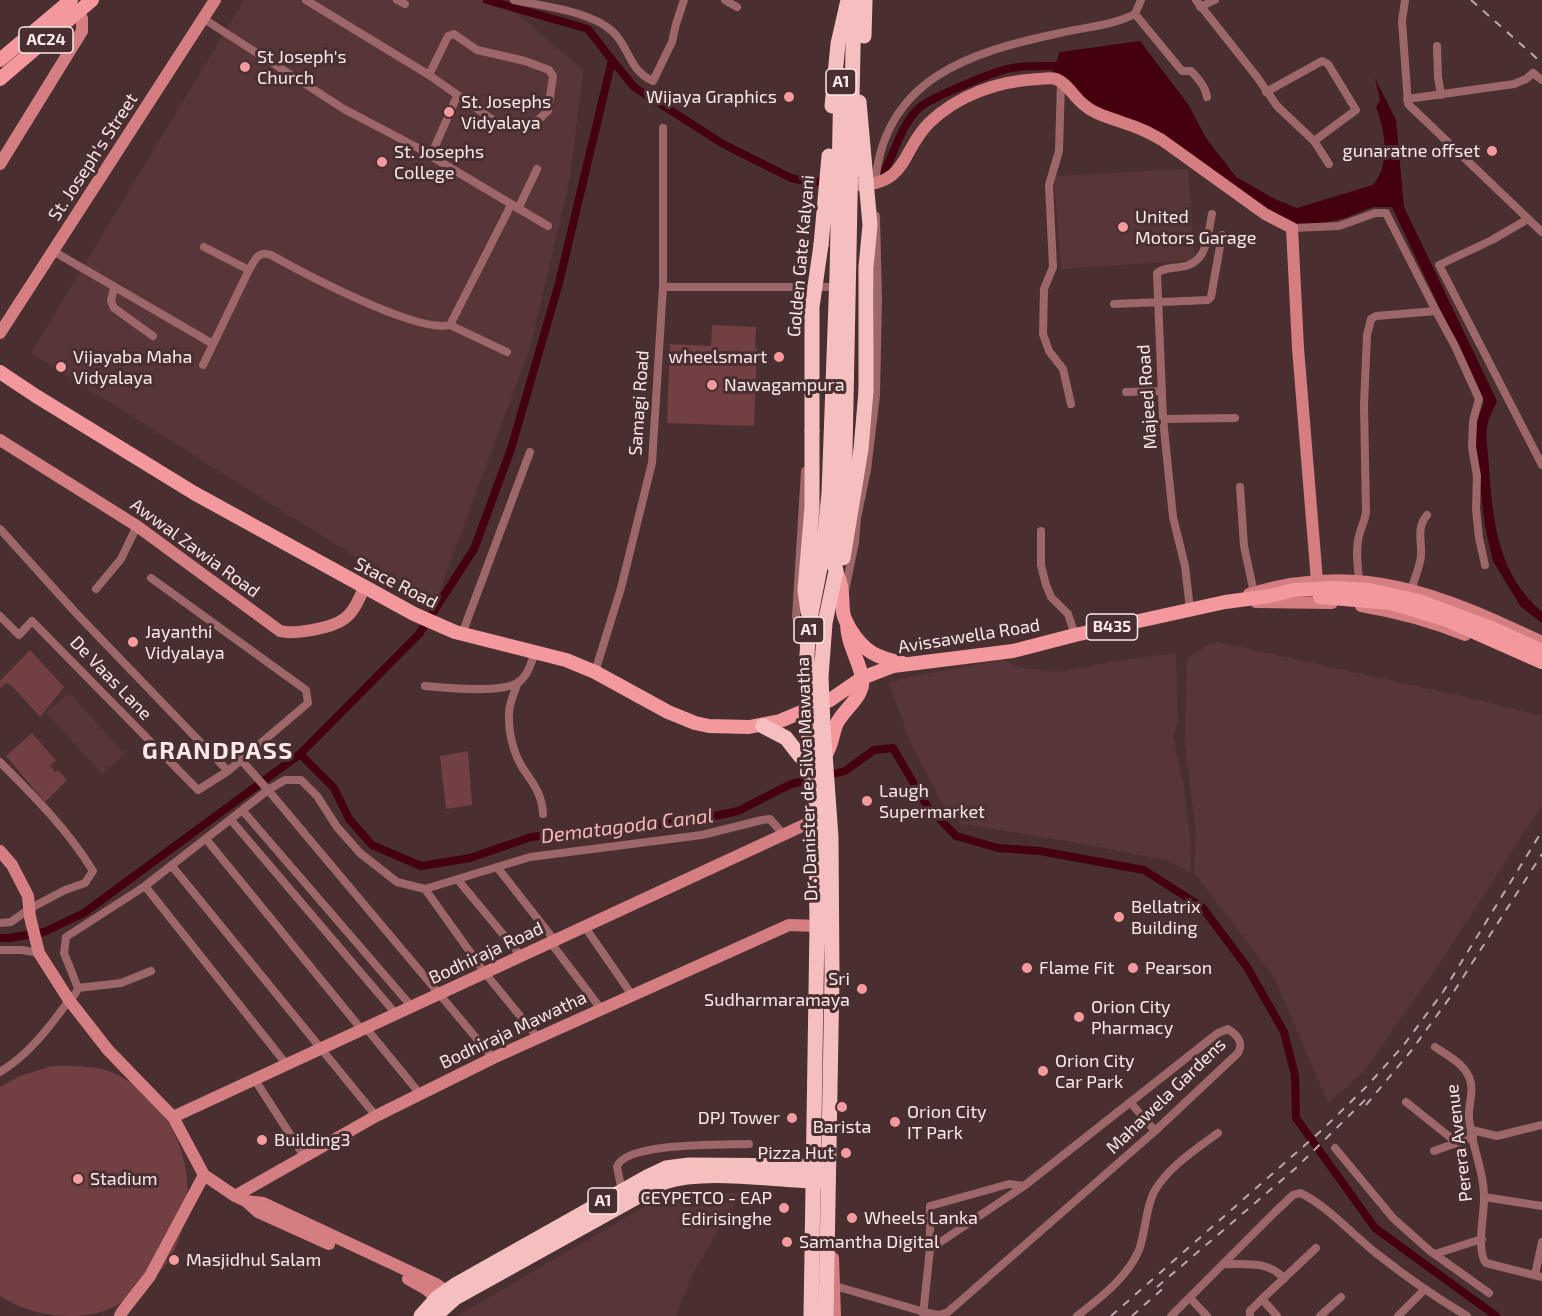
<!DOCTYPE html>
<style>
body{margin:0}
canvas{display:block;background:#492f30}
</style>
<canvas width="1542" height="1316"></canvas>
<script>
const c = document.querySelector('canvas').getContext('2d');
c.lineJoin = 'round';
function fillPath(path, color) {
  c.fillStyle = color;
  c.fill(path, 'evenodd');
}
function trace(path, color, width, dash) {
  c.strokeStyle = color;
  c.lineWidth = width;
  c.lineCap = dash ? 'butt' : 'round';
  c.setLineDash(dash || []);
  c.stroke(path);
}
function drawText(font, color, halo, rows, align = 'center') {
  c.font = font + ' "Exo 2",sans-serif';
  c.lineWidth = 6;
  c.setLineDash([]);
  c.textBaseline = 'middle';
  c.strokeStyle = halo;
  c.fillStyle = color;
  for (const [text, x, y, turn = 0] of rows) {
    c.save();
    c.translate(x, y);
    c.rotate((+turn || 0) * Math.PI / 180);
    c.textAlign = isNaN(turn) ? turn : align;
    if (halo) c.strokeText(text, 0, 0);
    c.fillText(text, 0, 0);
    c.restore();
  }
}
fillPath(new Path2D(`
 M244,0H501L583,70L570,179L530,348L434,606L31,353Z
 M1188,169L1195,260L1061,269L1054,176Z
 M1218,642L1475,699L1542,716V805L1441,961L1364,1071L1328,1103L1274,977L1194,873L1196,835L1185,745L1187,659L1208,644Z
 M1176,653L1178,720L1173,736L1184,788L1191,844L1190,872L1166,860L1072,842L963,824L948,814L911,744L889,683L914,676L1001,660L1023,668L1060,672L1110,662Z
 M69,693L125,754L102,774L46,713Z
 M668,1193H740L692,1275L676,1316H457Z`), '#583638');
fillPath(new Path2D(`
 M712,325L756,327L755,347L757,348L754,426L667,423L670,344L711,346Z
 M30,650L64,687L40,717L12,686L6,683L0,689V681Z
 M32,733L56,761L50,765L55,772L58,770L67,780L45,802L6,756Z
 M468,751L472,805L446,809L440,756Z
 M52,1066C71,1066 94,1065 111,1072C182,1102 208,1191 171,1257C164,1269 153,1278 143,1287C118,1307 102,1316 69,1316C43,1315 22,1310 0,1296V1087L20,1076Z`), '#723f42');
fillPath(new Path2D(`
 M1140,41L1188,104L1206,138L1236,177L1275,199L1297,208L1373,185C1391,165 1385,130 1376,107L1380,100L1375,78L1396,120L1404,207L1497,401C1494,409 1488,418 1487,427C1485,439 1489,456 1489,468C1493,523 1498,574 1542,612V623L1521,607L1493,561L1485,527L1475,441V427L1484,402L1392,207H1373L1345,218L1319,224H1291L1227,186L1150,126L1103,112L1083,100L1052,73L1060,52Z`), '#45000f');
trace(new Path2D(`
 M612,60L634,87L723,144L791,178L809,182L829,181
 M874,177H881C895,155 899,127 919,108C930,98 997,70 1012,68C1026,65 1041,66 1054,66
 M300,754L334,788L349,819L372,845L421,866L470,858L531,837L692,821L738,811L791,784L813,779
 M826,776L845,771L874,750L893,748L927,806L956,836L998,848L1040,851L1144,870L1202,907L1247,967L1284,1032L1295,1075L1296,1118L1375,1228L1496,1316
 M0,938H10L44,932L84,913L300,754L419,634L474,549L511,449L559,283L612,60L588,29L487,0`), '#45000f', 8);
trace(new Path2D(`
 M306,0L429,75L493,120L508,127H524L539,119L548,111L553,76L549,70L525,61L477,50L454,34L448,36L429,75
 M397,0L405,4
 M514,0C542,6 590,11 612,31C630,47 628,70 653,81L672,42L676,24L684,0
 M725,0L737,7
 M1196,0L1257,77L1277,106L1314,141L1329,164
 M1405,0L1402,21L1408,104L1542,232
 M1200,7L1215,0
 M1135,14L1182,71H1191C1198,78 1206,87 1207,97
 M204,19L344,109L420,149
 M1437,46L1438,77L1441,95
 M1061,82L1059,151L1049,185L1053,267L1044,289L1043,334L1049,351L1063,369L1071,404
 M1266,92L1322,61L1328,64L1356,110L1314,141
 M457,96L433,151L434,158L548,226
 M1407,99L1514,84L1526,79L1533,73L1542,80
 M875,185C883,79 969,52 1060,33C1085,27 1111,26 1135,14L1141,0
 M518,209L537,169
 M1528,219L1492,240L1439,265L1542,465
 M1292,228L1339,226L1375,213H1386L1436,311L1455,346L1479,399L1473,421L1472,447L1477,476L1476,509L1479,538L1485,565
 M204,247L249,270
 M53,251L213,344
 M663,287H836
 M114,288L111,301L114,308L153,336
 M1114,304L1208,300L1211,297L1222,235
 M450,325L511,205
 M203,365L249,270C255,260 258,250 271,255C303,273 418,334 450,325L507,352
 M1126,392L1162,391
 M1163,419L1235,418
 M1240,487L1244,546L1254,593
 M0,529L75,612L228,771
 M1041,531V565L1046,585L1051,597L1068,614L1075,635
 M1359,580C1358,566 1355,550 1359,536C1361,527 1365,521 1366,512L1364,405L1367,335L1371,319L1376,316L1436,311
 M96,589L121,559L137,526
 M1412,589C1414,578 1420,567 1421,556C1422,541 1416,528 1427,515
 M845,591L855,542L857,518L867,470L876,395L878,299L876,216
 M1190,609L1185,566L1173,517L1163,419L1157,273C1163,268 1171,268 1180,267C1208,264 1207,237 1212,214
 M0,616L19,635L32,621L198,790L228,771L308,703L306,690L151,578
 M462,634L530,452
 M803,643L796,617L805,471
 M595,672L621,588L652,463L663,287V128
 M518,682C515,691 509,703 509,713C508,731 513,752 522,767C533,784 542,793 543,814
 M425,686C446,688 501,694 519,682C528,675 531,663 535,653
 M241,760L268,790L493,1058
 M0,762C34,796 68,830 93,871L85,883L65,890L29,909L11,922L0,923
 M243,811L412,1007
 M231,820L396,1014
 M206,839L362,1030
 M172,866L376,1116
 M497,867L555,941
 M458,880L521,956
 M145,886L287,1065
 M425,889L485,973L539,1039
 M585,927L632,995
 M551,943L601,1009
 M0,950H22L39,953
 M78,988L121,983L151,971
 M366,1028L420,1094
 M1435,1047C1447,1055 1463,1063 1469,1077C1475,1090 1468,1104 1469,1118C1471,1145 1485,1173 1484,1200C1484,1216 1476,1251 1486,1263L1542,1277
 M0,1072C28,1055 48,1029 67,1003C71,998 76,995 78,988L64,953L66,937L145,886L268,790L285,780H301L317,796L337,827L360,853L397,882L425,889L530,857L702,835L762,820L770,819L784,835
 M255,1080L304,1156
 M1130,1102L1155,1131
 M1406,1102L1456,1142
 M1472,1130L1497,1136L1542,1125
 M1335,1148L1393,1218L1430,1251L1489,1293
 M1434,1151L1473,1137
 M622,1191L617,1167C624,1142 725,1145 749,1144
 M1484,1197L1542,1206
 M1435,1254L1482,1239
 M1224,1264C1244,1265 1270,1260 1284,1279
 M1535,1275L1542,1242
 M835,1286L928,1313L939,1315L948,1312L1155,1131L1238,1053C1244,1042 1237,1035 1228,1029L1218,1033L1024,1186L930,1249
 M1190,1298L1207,1316
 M923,1315L930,1249V1206L1009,1184L1024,1186
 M1077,1316C1100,1298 1127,1278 1139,1250C1146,1231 1145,1210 1154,1192C1168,1167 1195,1150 1218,1133
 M1171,1316L1274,1213L1293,1195L1300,1193C1324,1203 1354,1236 1376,1253C1405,1276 1435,1297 1467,1316
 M1250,1316V1311L1262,1299
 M1277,1316L1262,1299L1316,1248
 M1320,1316L1341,1297
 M1398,1316L1424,1290`), '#9d6668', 8);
trace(new Path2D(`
 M0,164L82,31V18L68,3
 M858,185C908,184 901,151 929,123C958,95 998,81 1038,79C1043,79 1050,77 1056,79C1067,83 1074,97 1083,104C1095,115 1109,117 1124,123C1137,127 1150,133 1162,140L1265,214L1292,228L1298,348L1317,581
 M0,333L215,0
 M0,440L137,526L280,631C294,635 332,628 344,619C354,612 359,599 364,588
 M1249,594C1359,559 1443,595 1542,642
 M1256,602L1332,603
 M1361,606C1397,612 1431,621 1465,635
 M0,851L12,865L28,896L30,917L39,953L69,1000L108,1050L173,1117L204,1175L235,1196L246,1201L263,1203L436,1284L453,1296
 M173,1117L815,820
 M235,1196L376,1116L493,1058L789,925L817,926
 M246,1201L258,1212L329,1244
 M833,1258L835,1316
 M408,1279L426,1289L443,1303
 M120,1316L122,1312L150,1276L204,1175`), '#d57e82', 12);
trace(new Path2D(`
 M0,60L71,0
 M0,79L92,0
 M0,372L36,396L194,493L414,614L455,632L566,660L595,672L668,712L695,723L709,726L749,727L780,721L830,700L862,678L893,666L1013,651L1075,635L1225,602L1270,596L1294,590L1334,588L1369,590L1419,601L1489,627L1542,651
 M836,571C843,585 842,597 843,612C844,619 847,623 850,629C864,652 877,658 903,663
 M1320,597L1391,603L1447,620L1542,662
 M825,756C832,746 832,736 836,725C843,709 866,696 862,677C858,658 847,643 847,623`), '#f3999d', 14);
trace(new Path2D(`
 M864,36L865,0
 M821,245L829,156
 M843,558L861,449L866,391
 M808,612L805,590L812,507V431
 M763,726L786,738L800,756L812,762
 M421,1316L437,1298L457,1284L647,1177L666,1168L689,1165L821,1166
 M435,1316L455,1298L664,1182C707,1168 776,1181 822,1181
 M811,1316L817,926L816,838L807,709V655L809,624L823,552L829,493L837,275L841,79
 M826,1316L832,976L831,837L823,726L821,677L825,623L836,571L833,560L845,451L854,0`), '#f5bebf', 15);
trace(new Path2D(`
 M1471,0L1542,63
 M1366,1105L1411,1051L1451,996L1542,854
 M1157,1287L1297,1167L1369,1096
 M1111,1316L1322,1130L1367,1086L1403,1046L1443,992L1542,831
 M1132,1316L1168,1284`), '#bda9a9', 2, [8, 8]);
trace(new Path2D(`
 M859,102L870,225L866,267V391
 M832,106L838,44L848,0
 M812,431V307L821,245`), '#f5bebf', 15);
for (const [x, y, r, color] of [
 [245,67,6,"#f59b9f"],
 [789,97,6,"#f59b9f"],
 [449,112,6,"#f59b9f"],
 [1492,151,6,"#f59b9f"],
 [382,162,6,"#f59b9f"],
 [1123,227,6,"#f59b9f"],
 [779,357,6,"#f59b9f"],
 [61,367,6,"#f59b9f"],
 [712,385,6,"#f59b9f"],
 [133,642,6,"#f59b9f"],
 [867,801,6,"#f59b9f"],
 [1119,917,6,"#f59b9f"],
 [1027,968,6,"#f59b9f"],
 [1133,968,6,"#f59b9f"],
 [862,989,6,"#f59b9f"],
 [1079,1017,6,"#f59b9f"],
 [1043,1071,6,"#f59b9f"],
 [842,1107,6,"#f59b9f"],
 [792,1118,6,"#f59b9f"],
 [895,1122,6,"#f59b9f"],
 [262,1140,6,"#f59b9f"],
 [846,1153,6,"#f59b9f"],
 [78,1179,6,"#f59b9f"],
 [784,1208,6,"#f59b9f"],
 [852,1218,6,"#f59b9f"],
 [787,1242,6,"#f59b9f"],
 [174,1260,6,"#f59b9f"]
]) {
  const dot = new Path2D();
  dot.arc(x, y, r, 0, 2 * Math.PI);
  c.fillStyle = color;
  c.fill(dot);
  trace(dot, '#492f30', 2);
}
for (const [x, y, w] of [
 [46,40,54],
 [841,82,30],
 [1112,627,51],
 [809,630,30],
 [603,1201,30]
]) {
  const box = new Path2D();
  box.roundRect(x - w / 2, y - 13, w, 26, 4.5);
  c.fillStyle = '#492f30';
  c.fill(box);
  trace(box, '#fbe9e9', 1.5);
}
drawText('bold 16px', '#fbe9e9', null, [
 ["AC24",46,40],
 ["A1",841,82],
 ["B435",1112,627],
 ["A1",809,630],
 ["A1",603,1201]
]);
drawText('18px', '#fbe9e9', '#492f30', [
 ["St Joseph's",257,57],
 ["Church",257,78],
 ["Wijaya Graphics",777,97,"right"],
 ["St. Josephs",461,102],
 ["Vidyalaya",461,123],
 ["gunaratne offset",1480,151,"right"],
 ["St. Josephs",394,152],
 ["College",394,173],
 ["United",1135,217],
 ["Motors Garage",1135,238],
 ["Vijayaba Maha",73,357],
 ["Vidyalaya",73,378],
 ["wheelsmart",767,357,"right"],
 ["Nawagampura",724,385],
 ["Jayanthi",145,632],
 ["Vidyalaya",145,653],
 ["Laugh",879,791],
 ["Supermarket",879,812],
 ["Bellatrix",1131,907],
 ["Building",1131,928],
 ["Flame Fit",1039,968],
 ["Pearson",1145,968],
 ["Sri",850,979,"right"],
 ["Sudharmaramaya",850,1000,"right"],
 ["Orion City",1091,1007],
 ["Pharmacy",1091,1028],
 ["Orion City",1055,1061],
 ["Car Park",1055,1082],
 ["Orion City",907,1112],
 ["IT Park",907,1133],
 ["DPJ Tower",780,1118,"right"],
 ["Barista",842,1127,"center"],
 ["Building3",274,1140],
 ["Pizza Hut",834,1153,"right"],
 ["Stadium",90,1179],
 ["CEYPETCO - EAP",772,1198,"right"],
 ["Edirisinghe",772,1219,"right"],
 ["Wheels Lanka",864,1218],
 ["Samantha Digital",799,1242],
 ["Masjidhul Salam",186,1260]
], 'left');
drawText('18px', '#fbe9e9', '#492f30', [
 ["St. Joseph's Street",93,157,-57],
 ["Golden Gate Kalyani",801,256,-85],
 ["Majeed Road",1147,397,-94],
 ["Samagi Road",639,403,-86],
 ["Awwal Zawia Road",195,548,36],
 ["Stace Road",396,583,27],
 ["Avissawella Road",969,636,-9],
 ["De Vaas Lane",111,678,46],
 ["Dr. Danister de Silva Mawatha",807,779,-92],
 ["Bodhiraja Road",486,953,-25],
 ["Bodhiraja Mawatha",513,1030,-25],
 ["Mahawela Gardens",1166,1096,-44],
 ["Perera Avenue",1459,1143,-97]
]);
drawText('italic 20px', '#fab7b9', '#492f30', [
 ["Dematagoda Canal",627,826,-7]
]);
c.letterSpacing = '1.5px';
drawText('bold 24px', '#fbe9e9', '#492f30', [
 ["GRANDPASS",218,751]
]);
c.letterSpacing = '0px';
</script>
